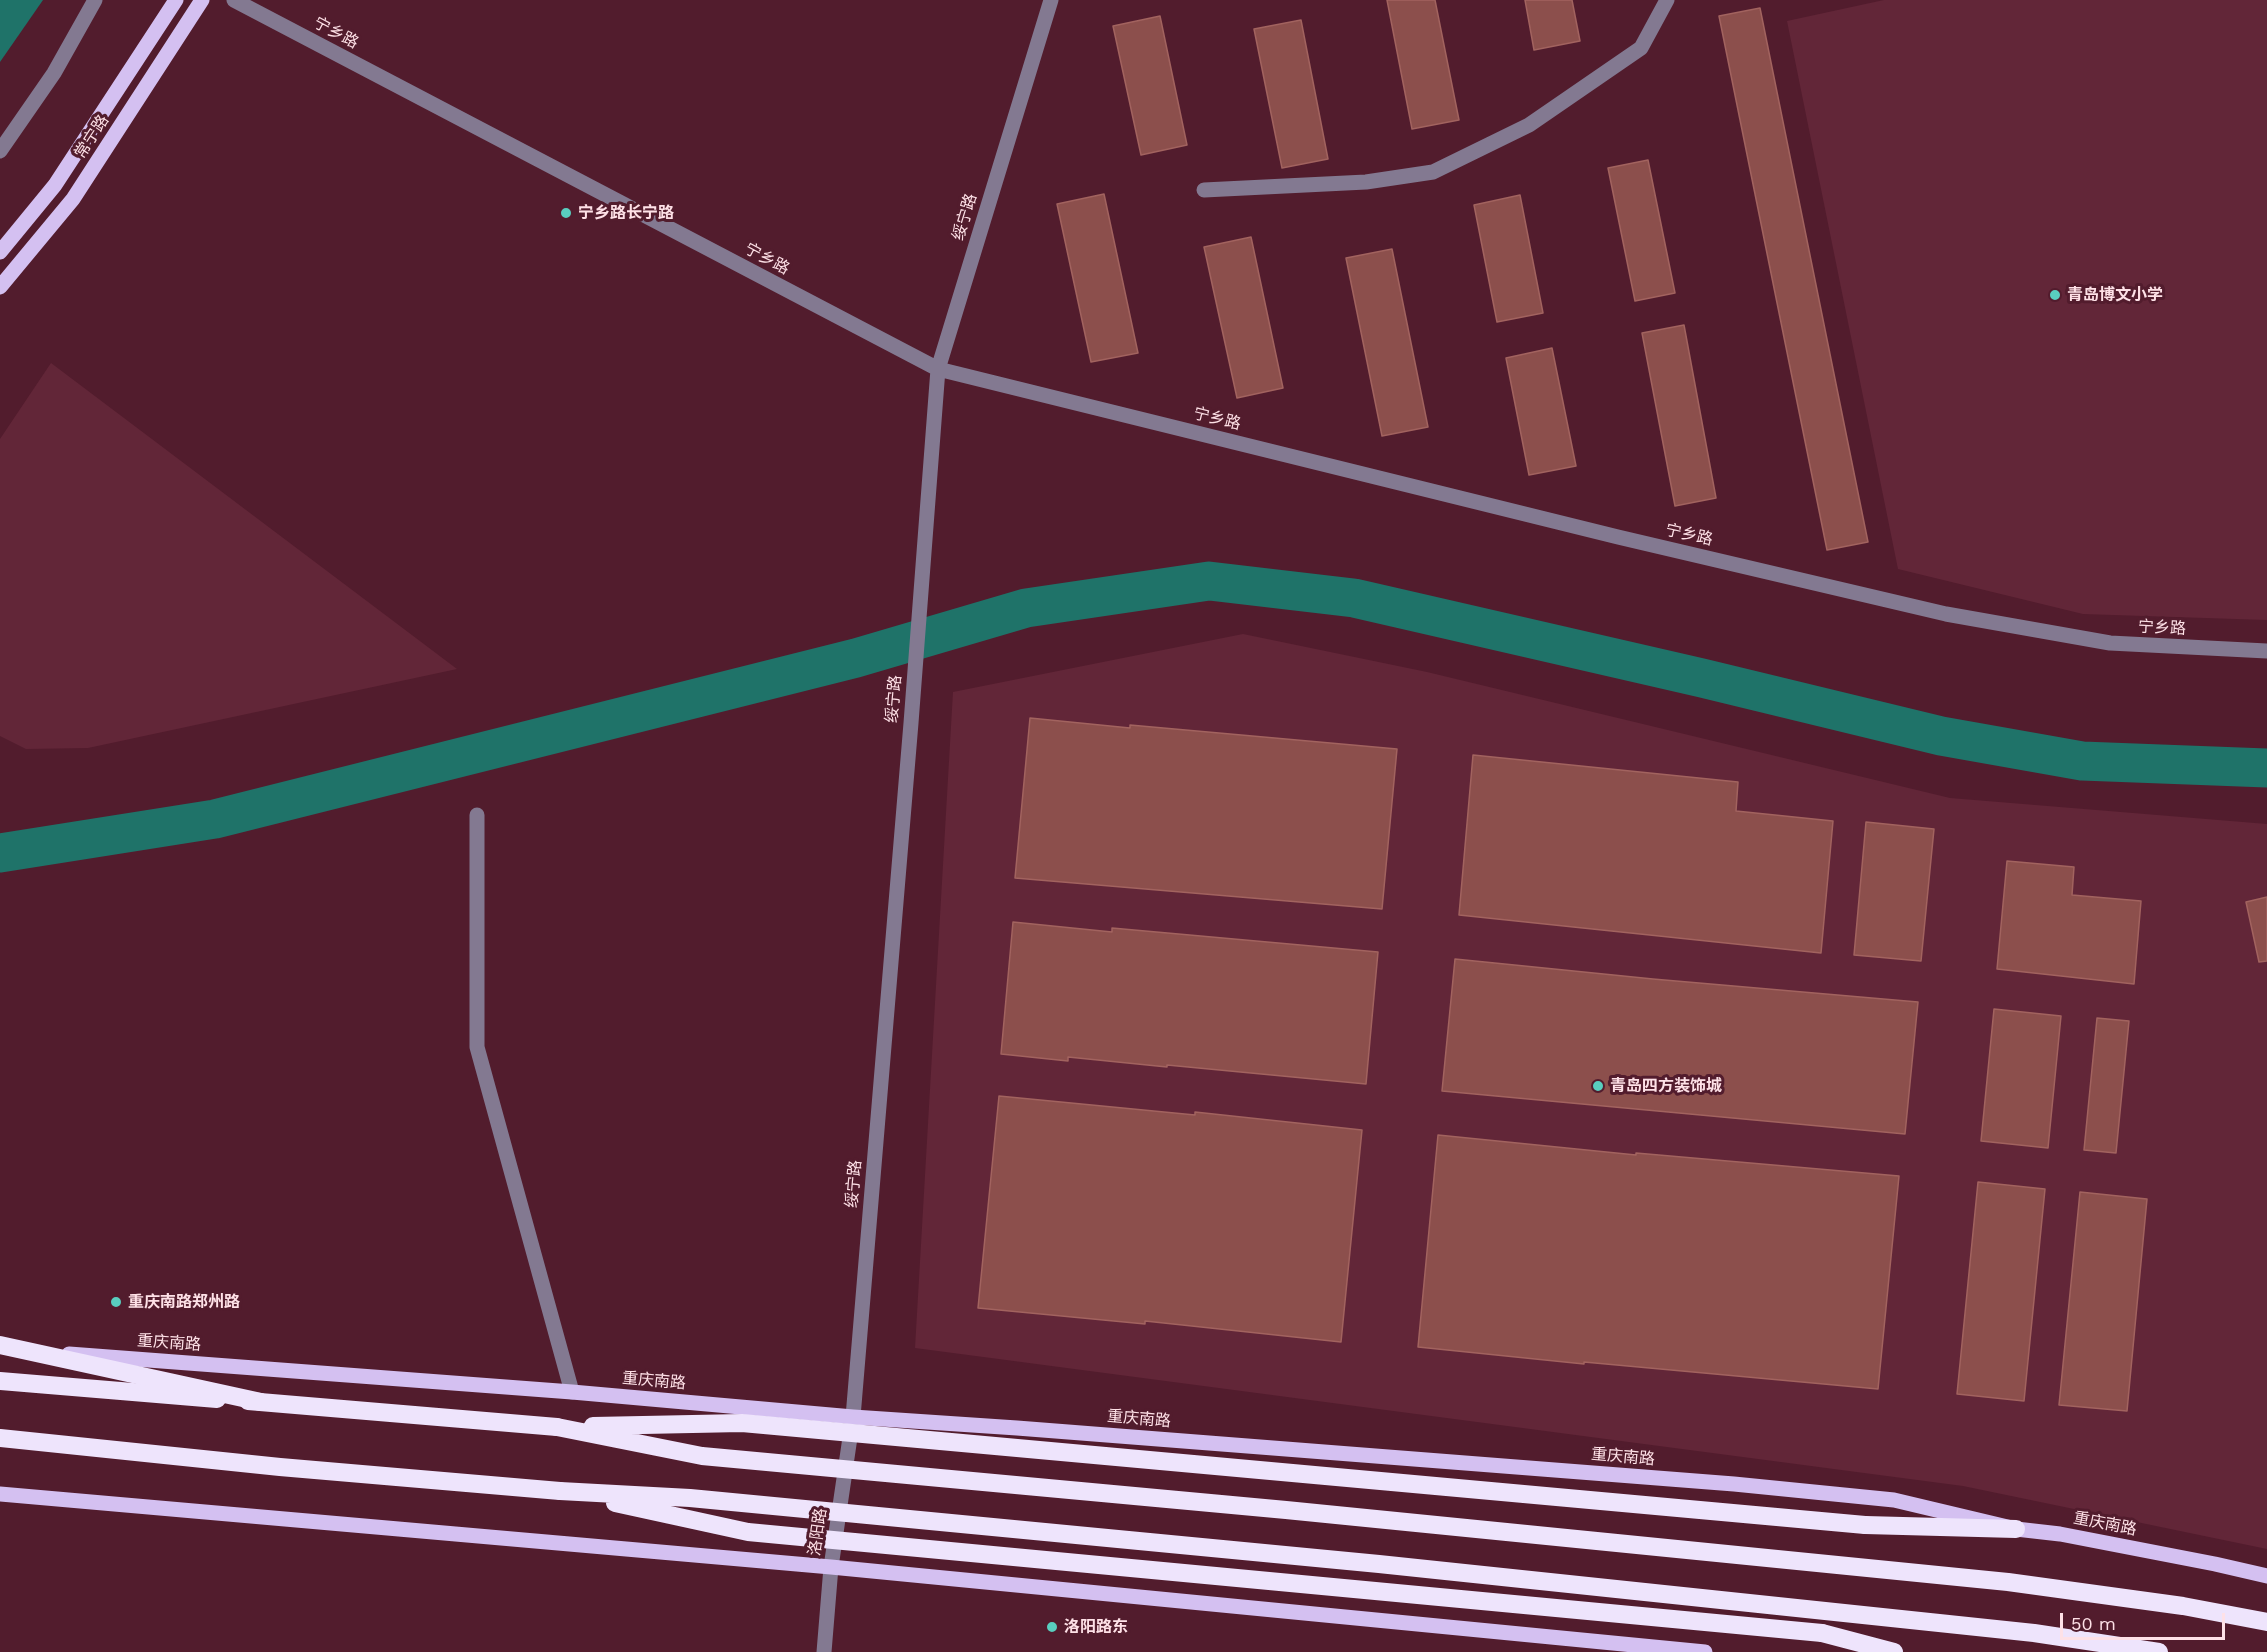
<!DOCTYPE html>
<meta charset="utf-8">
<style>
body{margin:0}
#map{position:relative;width:2267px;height:1652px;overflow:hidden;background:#521c2d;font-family:"Work Sans",sans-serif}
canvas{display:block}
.scale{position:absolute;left:2060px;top:1613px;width:165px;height:27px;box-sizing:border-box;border:3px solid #fee1e7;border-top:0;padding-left:8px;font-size:18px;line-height:21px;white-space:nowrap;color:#fee1e7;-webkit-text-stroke:4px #521c2d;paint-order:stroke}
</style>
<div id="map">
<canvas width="2267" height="1652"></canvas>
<div class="scale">50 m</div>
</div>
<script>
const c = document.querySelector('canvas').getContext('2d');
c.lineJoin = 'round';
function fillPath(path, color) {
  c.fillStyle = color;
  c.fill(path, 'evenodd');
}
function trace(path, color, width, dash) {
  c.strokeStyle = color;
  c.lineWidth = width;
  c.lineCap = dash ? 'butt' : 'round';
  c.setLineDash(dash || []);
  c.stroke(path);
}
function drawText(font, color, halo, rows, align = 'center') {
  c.font = font + ' "Work Sans","Noto Sans SC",sans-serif';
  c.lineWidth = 6;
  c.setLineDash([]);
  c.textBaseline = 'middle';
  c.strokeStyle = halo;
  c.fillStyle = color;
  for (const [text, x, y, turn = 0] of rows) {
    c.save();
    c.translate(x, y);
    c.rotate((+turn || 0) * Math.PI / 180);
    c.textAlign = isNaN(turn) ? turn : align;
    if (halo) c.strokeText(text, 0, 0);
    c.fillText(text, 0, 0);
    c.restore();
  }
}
fillPath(new Path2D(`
 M1884,0H2267V620L2083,614L1898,569L1787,21Z
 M51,363L457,669L88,748L26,749L0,736V439Z
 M1243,634L1427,672L1950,798L2267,824V1549L1963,1486L915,1348L953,692Z`), '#622638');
fillPath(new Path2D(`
 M0,0H43L0,62Z`), '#1f7369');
trace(new Path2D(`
 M0,853L215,819L856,658L1026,608L1209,581L1354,598L1702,678L1941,736L2082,761L2267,768`), '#1f7369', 39);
const building = new Path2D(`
 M1387,0H1435L1459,120L1412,129Z
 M1525,0H1572L1580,41L1534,50Z
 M1760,8L1868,542L1827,550L1719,16Z
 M1160,16L1187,145L1141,155L1113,26Z
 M1301,20L1328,159L1282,168L1254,29Z
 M1648,160L1675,293L1635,301L1608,168Z
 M1104,194L1138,353L1091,362L1057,204Z
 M1520,195L1543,313L1497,322L1474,205Z
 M1251,237L1283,388L1237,398L1204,247Z
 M1392,249L1428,427L1382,436L1346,258Z
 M1684,325L1716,498L1675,506L1642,333Z
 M1552,348L1576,466L1529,475L1506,358Z
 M1030,718L1130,728V725L1397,749L1382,909L1015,878Z
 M1473,755L1738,782L1736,811L1833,821L1821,953L1459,915Z
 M1866,822L1934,829L1921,961L1854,955Z
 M2007,861L2074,867L2072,895L2141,901L2134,984L1997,969Z
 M2267,897V961L2259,962L2246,902Z
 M1013,922L1112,932V928L1378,952L1366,1084L1167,1065V1067L1068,1057V1061L1001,1054Z
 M1455,959L1653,979L1918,1002L1905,1134L1442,1091Z
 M1994,1009L2061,1016L2048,1148L1981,1141Z
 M2097,1018L2129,1021L2116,1153L2084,1150Z
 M999,1096L1195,1115V1112L1362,1130L1341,1342L1145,1321V1324L978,1308Z
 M1438,1135L1636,1155V1153L1899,1176L1878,1389L1584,1362V1364L1418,1347Z
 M1978,1182L2045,1189L2024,1401L1957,1394Z
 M2080,1192L2147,1199L2127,1411L2059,1405Z`);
fillPath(building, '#8c4f4c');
trace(building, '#a2635f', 1.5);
trace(new Path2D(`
 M234,0L938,369L1618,537L1946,614L2110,643L2267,651
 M0,151L54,73L95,0
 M1204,190L1366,182L1433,172L1529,125L1641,48L1667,0
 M477,815V1047L572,1392
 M824,1652L831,1567L853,1417L911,723L938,369L1051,0`), '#837991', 15);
trace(new Path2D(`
 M0,252L55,185L176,0
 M0,287L73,199L202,0
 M69,1354L572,1392L853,1417L1017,1428L1734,1484L1894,1500L2016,1529L2060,1534L2215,1564L2267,1576
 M0,1494L831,1567L1705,1652`), '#d4c0f1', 15);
trace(new Path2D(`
 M0,1381L217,1399
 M248,1401L557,1427
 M0,1438L280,1467L560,1491
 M1865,1525L2016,1529
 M1822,1633L1894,1652`), '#eee4fc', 18);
trace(new Path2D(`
 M0,1345L261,1402
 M593,1426L742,1423L1865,1525
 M557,1427L702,1456L1286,1510L2008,1582L2183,1606L2267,1622
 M560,1491L690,1498L1379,1564L2034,1633L2159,1652
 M615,1503L748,1532L1822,1633`), '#eee4fc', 18);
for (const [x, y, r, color] of [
 [566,213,6,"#59cebf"],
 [2055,295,6,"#59cebf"],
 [1598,1086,6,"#59cebf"],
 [116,1302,6,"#59cebf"],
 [1052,1627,6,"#59cebf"]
]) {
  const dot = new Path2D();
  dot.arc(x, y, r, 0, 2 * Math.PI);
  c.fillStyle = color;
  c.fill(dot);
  trace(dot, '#521c2d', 2);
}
drawText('16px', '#fee1e7', '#521c2d', [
 ["宁乡路",336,33,28],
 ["常宁路",92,137,-57],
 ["绥宁路",965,217,-73],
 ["宁乡路",767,259,28],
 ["宁乡路",1217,419,14],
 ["宁乡路",1689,535,13],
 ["宁乡路",2162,628,3],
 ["绥宁路",894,699,-85],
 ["绥宁路",854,1184,-85],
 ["重庆南路",169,1343,4],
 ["重庆南路",654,1381,5],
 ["重庆南路",1139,1419,5],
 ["重庆南路",1623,1457,5],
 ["重庆南路",2105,1524,11],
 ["洛阳路",818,1532,-82]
]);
drawText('bold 16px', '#fee1e7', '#521c2d', [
 ["宁乡路长宁路",578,213],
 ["青岛博文小学",2067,295],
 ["青岛四方装饰城",1610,1086],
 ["重庆南路郑州路",128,1302],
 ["洛阳路东",1064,1627]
], 'left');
</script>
